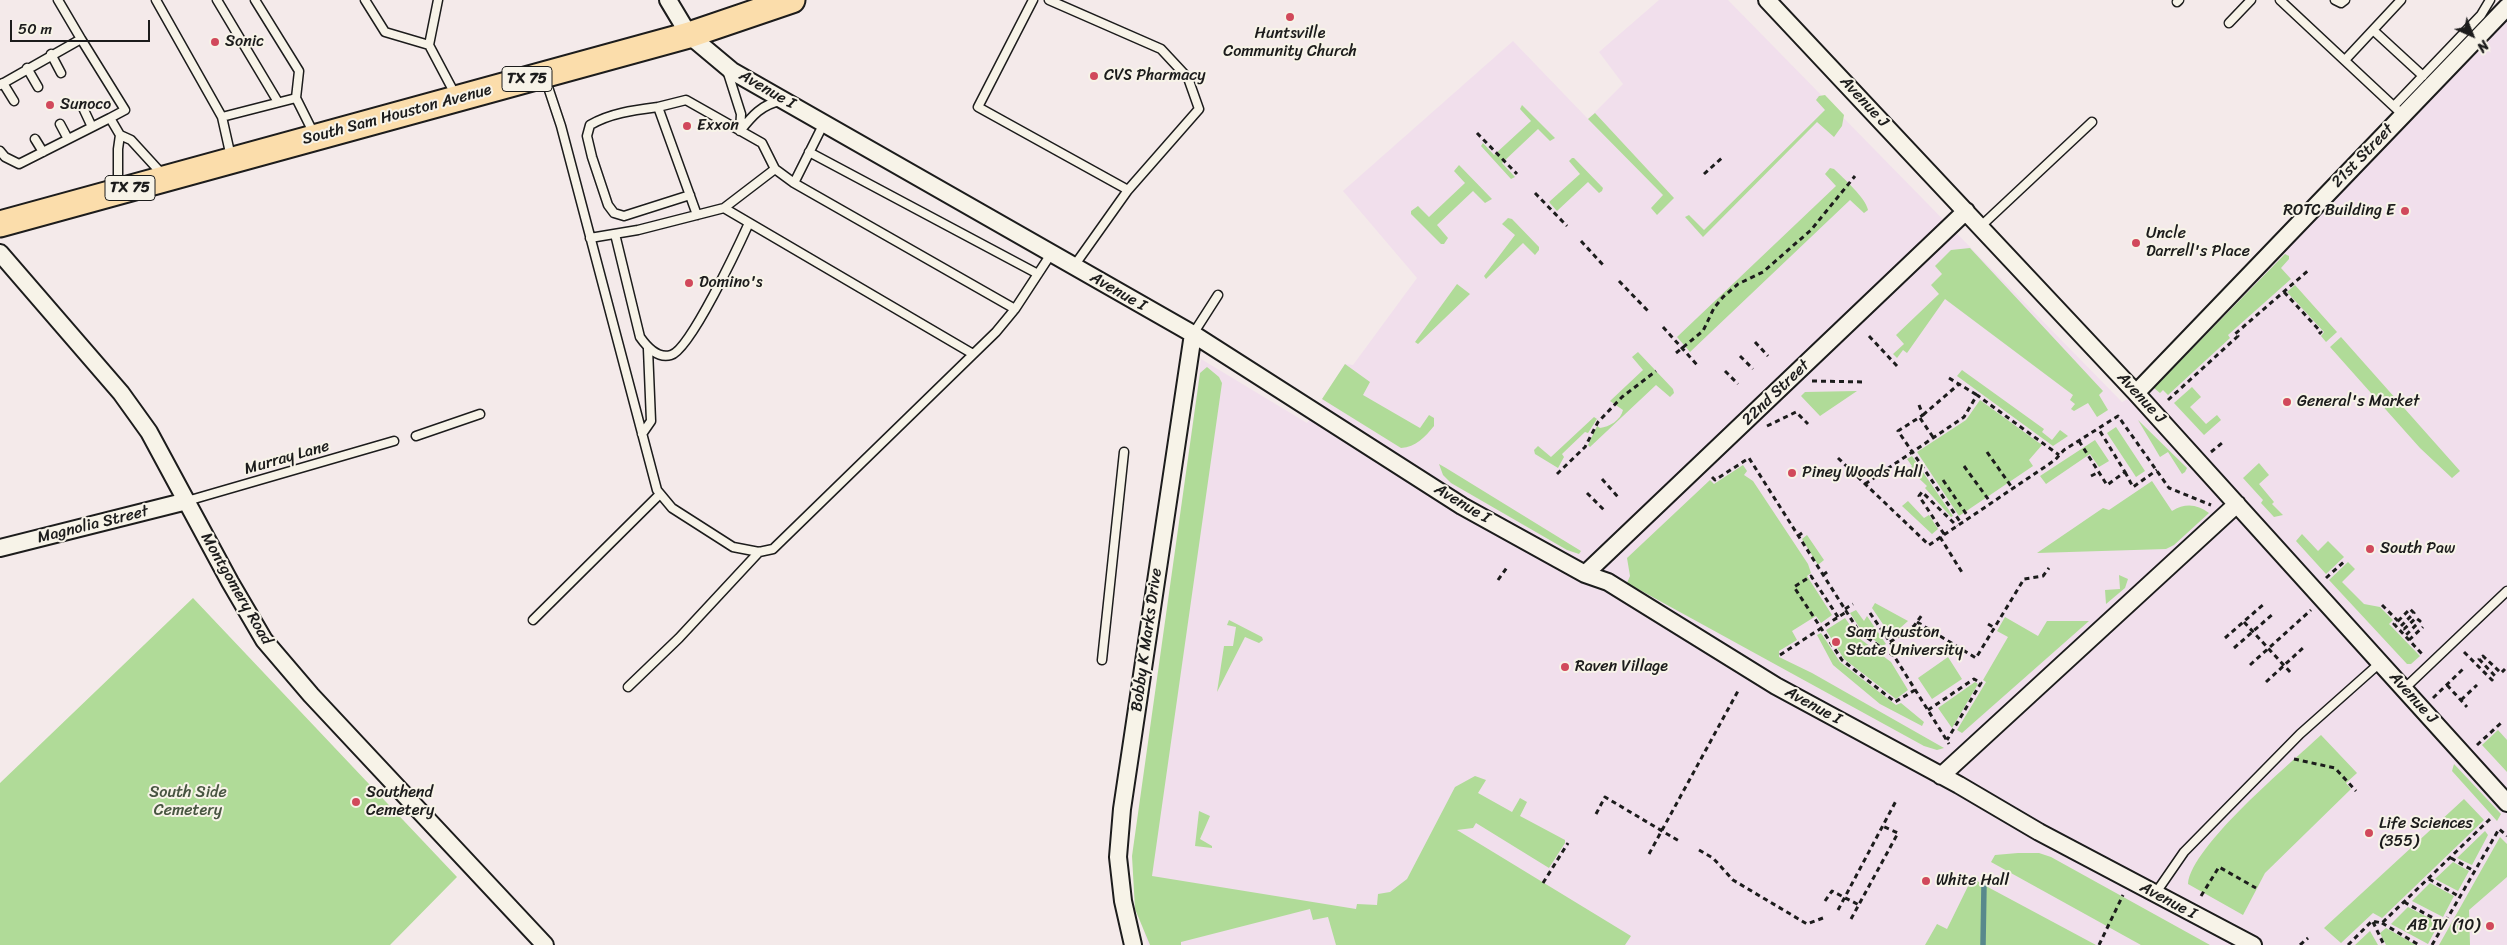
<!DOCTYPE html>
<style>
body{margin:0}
#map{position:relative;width:2507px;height:945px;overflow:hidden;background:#f4eaea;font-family:Sriracha,sans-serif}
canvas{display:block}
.north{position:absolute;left:2447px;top:10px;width:50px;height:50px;-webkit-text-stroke:4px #f7f3e8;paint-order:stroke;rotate:136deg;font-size:14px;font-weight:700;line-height:20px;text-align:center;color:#1c1c1c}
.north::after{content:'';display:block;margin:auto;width:18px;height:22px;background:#1c1c1c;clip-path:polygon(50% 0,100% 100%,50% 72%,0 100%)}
.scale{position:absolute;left:10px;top:20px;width:140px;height:22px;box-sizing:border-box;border:2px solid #1c1c1c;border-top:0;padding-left:6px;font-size:15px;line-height:18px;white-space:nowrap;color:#1c1c1c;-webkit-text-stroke:4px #f7f3e8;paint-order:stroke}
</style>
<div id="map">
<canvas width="2507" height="945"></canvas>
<div class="north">N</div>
<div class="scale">50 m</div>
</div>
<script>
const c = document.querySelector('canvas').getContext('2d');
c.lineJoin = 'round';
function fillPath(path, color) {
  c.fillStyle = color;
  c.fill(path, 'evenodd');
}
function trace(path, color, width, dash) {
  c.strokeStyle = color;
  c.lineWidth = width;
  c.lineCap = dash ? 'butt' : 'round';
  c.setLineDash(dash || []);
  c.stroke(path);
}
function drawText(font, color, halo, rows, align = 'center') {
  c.font = font + ' Sriracha,sans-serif';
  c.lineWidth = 4;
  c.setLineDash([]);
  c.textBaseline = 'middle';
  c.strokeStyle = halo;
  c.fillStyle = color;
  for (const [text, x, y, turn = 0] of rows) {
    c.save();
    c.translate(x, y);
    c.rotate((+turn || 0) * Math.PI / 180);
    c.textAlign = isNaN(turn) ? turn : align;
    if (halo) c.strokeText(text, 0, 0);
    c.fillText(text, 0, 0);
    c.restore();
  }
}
fillPath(new Path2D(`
 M1659,0H1728L2122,402L2149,388L2507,17V945H1147L1136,895V860L1201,359L1307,423L1345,364L1353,365L1417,278L1343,191L1513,41L1588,119L1623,84L1599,52Z`), '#f1dfec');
fillPath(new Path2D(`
 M1825,95L1844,115L1842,126L1834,137L1817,122L1703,237L1685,217L1689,215L1704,230L1825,110L1816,100L1819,96Z
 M1522,105L1555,138L1550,141L1538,129L1502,163L1515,177L1511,179L1481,146L1483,143L1494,155L1531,121L1520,109Z
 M1595,113L1674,198L1657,215L1651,208L1663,195L1588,119Z
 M1572,158H1574L1603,188L1602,191L1599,193L1588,182L1557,211L1549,202L1580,174L1569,161Z
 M1459,165L1492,199L1485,203L1473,191L1437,225L1448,238L1444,244H1441L1411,214V211L1418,206L1429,217L1465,183L1454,171Z
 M1830,168L1834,169C1843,178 1866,198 1868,210L1864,213L1850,200L1690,352L1677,337L1836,186L1825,174Z
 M1508,218L1512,219L1539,247V250L1535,255L1523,243L1486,279L1484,276L1515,235L1502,224Z
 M1970,248L2103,391L2099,395L2108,410L2097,417L2088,403L2074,411L2071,409L2075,404L2070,400L2073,395L1945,299L1907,353L1903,350L1897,358L1893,354L1904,344L1896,335L1939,294L1931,285L1942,274L1935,266L1951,250Z
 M2285,254L2289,256V259L2281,268L2291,279L2228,335L2230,338L2168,395L2163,390L2160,393L2154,388Z
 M1457,284L1470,294L1418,344L1415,342Z
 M2295,285L2337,332L2326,342L2321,336L2324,332L2287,292Z
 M2341,337L2460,471L2452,478L2420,448L2330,347Z
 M1638,352L1673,389L1674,393L1670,397L1656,385L1590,447L1588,445L1597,426L1600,428C1609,427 1621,420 1623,410L1610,401L1643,370L1632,357Z
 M1345,364L1370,382L1363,395L1420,428L1429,415L1434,418V426C1425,437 1416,447 1401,448L1322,399Z
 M1207,367L1219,377L1222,383L1152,876L1356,909L1357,904L1377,905L1378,894L1390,892L1407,879L1455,787L1475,776L1486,780L1478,793L1512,812L1520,798L1527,802L1520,816L1565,840V843L1549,868L1476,823L1473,828L1457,830L1631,936L1625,945H1336L1328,917L1313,920L1310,909L1181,942V945H1150L1135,909L1132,856L1200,373Z
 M1962,370L2044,429L2042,432L2052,440L2060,430L2068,436L2053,446L1957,376Z
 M2192,387L2201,397L2190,407L2206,424L2217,415L2221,420L2204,435L2174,403Z
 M1857,391L1820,416L1801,396L1805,392Z
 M1980,400L2042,445L2029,460L2033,466L1959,516L1917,452L1966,420Z
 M1594,417L1597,419L1588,433L1585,432L1562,454L1564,457L1558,468L1535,454L1534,450L1538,446L1551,457Z
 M2138,420L2187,468L2185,472L2182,474L2168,452L2160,457Z
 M2116,427L2145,471L2136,477L2107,433Z
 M2095,440L2109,461L2099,467L2090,454L2046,484L2040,476Z
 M1912,456L1953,516L1951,517L1925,488L1927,486L1909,469L1912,466L1907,459Z
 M2259,463L2269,475L2259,484L2274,502L2272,504L2283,515L2274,517L2261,503L2263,500L2243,478Z
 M1439,464L1446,468L1581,551L1579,554L1567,550L1451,483L1443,475Z
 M1743,465L1747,471L1744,475L1753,481L1808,564L1811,573L1807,576L1832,615L1821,623L1816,616L1792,631L1797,640L1779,651V657L1812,673L1944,748L1937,750L1924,746L1627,583L1630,576L1627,558L1710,480L1714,484Z
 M2152,481L2172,511C2185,503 2197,504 2209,513L2174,545L2166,549L2037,553L2103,508L2109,510Z
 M1908,501L1924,518L1929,515L1938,529L1932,534L1902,506Z
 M2302,534L2318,551L2328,541L2344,557L2326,574L2296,541Z
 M1807,535L1824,560L1818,565L1802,539Z
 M2348,562L2355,569L2342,582L2364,604L2380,607L2393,620L2389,624L2420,656L2411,664H2407L2329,580Z
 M2119,575L2128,579L2125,588L2106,604L2105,590L2120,589Z
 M193,598L457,877L390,945H0V783Z
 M1875,603L1908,621L1891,636L1872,608Z
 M1856,610L1864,621L1867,616L1886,644L1882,646L1861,630L1850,613Z
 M2005,617L2038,636L2047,621H2089L1962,733L1957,730L1986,682L1983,680L2008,637L1997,631Z
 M1845,618L1859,638L1891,662L1908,690L1896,699L1844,659L1826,630Z
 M1229,620L1262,637L1263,640L1259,643L1245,637L1217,692L1224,646H1233L1236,627L1227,625Z
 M1821,633L1840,662L1896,705L1901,703L1924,722L1922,726L1880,704L1833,665L1817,635Z
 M1948,657L1962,679L1932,699L1918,678Z
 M1975,682L1978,684L1952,728L1938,708Z
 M2498,730L2507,740V772L2482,745Z
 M2321,735L2357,773L2346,783L2351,789L2265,873L2243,915L2188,884C2191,846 2291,763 2321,735Z
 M2454,764L2501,814L2497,821L2452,771Z
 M2464,799L2484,820L2382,918L2373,913L2341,943L2324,928Z
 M1199,811L1210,816L1200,839L1212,846V848L1195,846Z
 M2485,831L2488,835L2472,865L2457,858Z
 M2500,837L2507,844V877L2469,910L2470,945H2439Z
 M2018,853H2039L2051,857L2210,945H2141L1991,862L1995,855Z
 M2453,862L2469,871L2458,891L2435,879Z
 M1972,878L1984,885L2096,945H1925L1937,924L1947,929Z
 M2430,883L2454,896L2443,917L2412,901Z
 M2408,907L2439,923L2428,944L2391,924Z
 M2386,928L2416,945H2386L2380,933Z
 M2370,931L2378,945H2355Z`), '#b0db98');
trace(new Path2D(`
 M1983,945L1984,885`), '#58898c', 5.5);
const service = new Path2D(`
 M58,0L81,39
 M156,0L222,117L231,157
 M217,0L278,102
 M255,0L299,71L296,98L314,134
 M365,0L385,32L429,45
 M438,0L429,45L456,96
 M1033,0L978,107L1128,190L1199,109L1188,78L1161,49L1049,0
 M2280,0L2403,115
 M2335,0L2341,3L2345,0
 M2177,2L2179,0
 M2229,23L2251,0
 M2373,30L2423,76
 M51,54L61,73
 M2345,60L2401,0
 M27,68L38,87
 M727,70L741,114L740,131
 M545,78L561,126L657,490L672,508L733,547L759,552L773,549L996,332L1015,309L1051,254
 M3,83L14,101
 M0,85L81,39L125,110L110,118
 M2394,106L2481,15L2490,0
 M658,107C635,110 610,113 590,125L587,136L592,157L608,205L614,213L624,216L690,195
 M84,110L92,127
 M222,117L296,98
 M60,124L68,139
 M740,131C752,116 762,104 781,101
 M35,139L43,152
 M0,151L5,157L19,164L110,118L120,135L131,140L163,175
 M809,152L1038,274
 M794,183L1015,309
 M118,188V149L120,135
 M724,208L973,354
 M697,215L658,107L686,100L762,143L775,169
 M1981,226L2092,122
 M615,234L640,337C647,347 658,359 671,355C690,350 739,245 749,223
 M590,238L638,230L724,208L775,169L794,183L824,123
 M1074,266L1128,190
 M1193,334L1218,295
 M642,434L651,421L648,349
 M416,436L480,414
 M187,501L394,441
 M533,620L660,494
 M1102,660L1124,452
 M628,687L679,638L759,552
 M2405,688L2507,591
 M2155,894L2184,852L2300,734L2381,662`);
const minor = new Path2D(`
 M668,0L689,35L732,71L1193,334L1462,506L1585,574L1608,582L1776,686L1959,785L2039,832L2253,945
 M1767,0L2136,393L2507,803
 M0,253L121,393L149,432L230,582L264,640L311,695L545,945
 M2136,393L2507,7
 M0,548L187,501
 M1585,574L1966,211
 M1941,776L2237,504
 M1133,945L1123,901L1118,857L1122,809L1193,334`);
const primary = new Path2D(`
 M0,224L689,35L792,0`);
trace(service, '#1c1c1c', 11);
trace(minor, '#1c1c1c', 20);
trace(primary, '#1c1c1c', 29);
trace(new Path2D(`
 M1477,133L1517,174
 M1704,174L1723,157
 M1535,193L1567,226
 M1581,241L1604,266
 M1619,281L1648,311
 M2284,292L2321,332L2319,334
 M1663,327L1699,367
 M1869,336L1898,367
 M1755,342L1768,356
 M1676,353L1703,331L1714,308L1723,297L1738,284L1763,272L1811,230L1855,176
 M1740,356L1753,369
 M1725,371L1738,384
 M1949,378L1977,395
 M1812,381L1864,382
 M2168,400L2238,336L2235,334L2310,269
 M1919,405L1923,415L1898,431L1961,523
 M1923,415L1959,384
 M1920,418L1933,437
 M1767,426L1796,412L1808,424
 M2079,441L2107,485L2125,472L2098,428
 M1987,452L2013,489
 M2211,452L2222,443
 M1838,458L1929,545L2055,460L2064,450L2118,416L2169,488L2211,505
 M1964,466L1991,503
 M2125,472L2133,487L2157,470
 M1557,474L1585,447L1598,422L1622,397L1656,371
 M2091,476L2099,472
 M1712,477L1715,480L1749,458L1860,633L1894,656
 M1602,479L1619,498
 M1943,480L1969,518
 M1865,484L1964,417L1977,395L2059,455
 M1587,493L1606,512
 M1944,534L1919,496L1922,492L1957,526
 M1798,536L1805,531
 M1940,537L1963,574
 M1823,575L1830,570
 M2326,578L2346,560
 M1498,580L1508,566
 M2382,605L2398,621L2394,624L2423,655
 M1845,609L1853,604
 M1870,613L1892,645L1891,651L1949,744
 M1838,617L1811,576L1794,587L1842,660L1895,702L1915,690
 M2398,621L2410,609L2414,613L2401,626L2404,629L2416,618L2420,621L2405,636
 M1917,622L1976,658L2024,579L2043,576L2049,568
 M2244,622L2291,673
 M1988,624L1995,628
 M2225,638L2265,603
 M2409,640L2423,627
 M1890,642L1914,626L1922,615
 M2234,648L2274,613
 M2464,652L2492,680L2495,676L2479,659L2483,656L2501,673L2505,669
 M1780,655L1846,612
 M2250,665L2311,610
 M2266,682L2304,647
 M2447,685L2467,707
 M2433,698L2463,669
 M2461,700L2477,685
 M1928,710L1974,679L1981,683L1947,740
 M2477,745L2501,723
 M2294,759L2335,768L2356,791
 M1596,814L1605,797L1679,841
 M1699,850L1713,858L1733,880L1807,924L1823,918
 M1649,854L1738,691
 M2451,858L2474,871
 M2429,879L2460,897
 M1543,883L1568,843
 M2201,896L2219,867L2256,888
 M1825,901L1832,891L1859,905
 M2404,902L2444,924
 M1838,910L1897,799
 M1851,919L1898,833L1882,826
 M2373,922L2384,945
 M2382,923L2419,945
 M2099,945L2123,895
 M2300,945L2308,938
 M2348,945L2372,921L2382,923L2490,819
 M2432,945L2499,829L2507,836`), '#1c1c1c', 3, [5, 4]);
trace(service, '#f7f3e8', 8);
trace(minor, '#f7f3e8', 16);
trace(primary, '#fbddab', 25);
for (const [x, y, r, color] of [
 [1290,17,5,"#d1495b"],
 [215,42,5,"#d1495b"],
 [1094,76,5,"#d1495b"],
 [50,105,5,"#d1495b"],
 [687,126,5,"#d1495b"],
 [2405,211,5,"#d1495b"],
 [2136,243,5,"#d1495b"],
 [689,283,5,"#d1495b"],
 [2287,402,5,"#d1495b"],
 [1792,473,5,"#d1495b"],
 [2370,549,5,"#d1495b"],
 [1836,642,5,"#d1495b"],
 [1565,667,5,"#d1495b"],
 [356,802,5,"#d1495b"],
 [2369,833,5,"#d1495b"],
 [1926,881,5,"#d1495b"],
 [2490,926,5,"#d1495b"]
]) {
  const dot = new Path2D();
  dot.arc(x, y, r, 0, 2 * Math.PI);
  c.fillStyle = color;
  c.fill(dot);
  trace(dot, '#f7f3e8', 2);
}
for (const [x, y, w] of [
 [527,79,50],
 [130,188,50]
]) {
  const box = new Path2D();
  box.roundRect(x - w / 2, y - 12.5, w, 25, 4);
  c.fillStyle = '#f7f3e8';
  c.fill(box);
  trace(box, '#1c1c1c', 1);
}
drawText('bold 15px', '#1c1c1c', null, [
 ["TX 75",527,79],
 ["TX 75",130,188]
]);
drawText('16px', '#1c1c1c', '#f7f3e8', [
 ["Huntsville",1290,34,"center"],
 ["Community Church",1290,52,"center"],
 ["Sonic",225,42],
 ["CVS Pharmacy",1104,76],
 ["Sunoco",60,105],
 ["Exxon",697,126],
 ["ROTC Building E",2395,211,"right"],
 ["Uncle",2146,234],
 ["Darrell's Place",2146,252],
 ["Domino's",699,283],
 ["General's Market",2297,402],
 ["Piney Woods Hall",1802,473],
 ["South Paw",2380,549],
 ["Sam Houston",1846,633],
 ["State University",1846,651],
 ["Raven Village",1575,667],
 ["Southend",366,793],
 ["Cemetery",366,811],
 ["Life Sciences",2379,824],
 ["(355)",2379,842],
 ["White Hall",1936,881],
 ["AB IV (10)",2480,926,"right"]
], 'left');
drawText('16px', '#1c1c1c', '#f7f3e8', [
 ["Avenue I",767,90,30],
 ["Avenue J",1864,102,47],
 ["South Sam Houston Avenue",397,115,-15],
 ["21st Street",2363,156,-46],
 ["Avenue I",1118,292,30],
 ["22nd Street",1776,393,-44],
 ["Avenue J",2141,398,47],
 ["Murray Lane",287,458,-16],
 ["Avenue I",1462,504,31],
 ["Magnolia Street",93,525,-14],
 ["Montgomery Road",236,589,60],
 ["Bobby K Marks Drive",1147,640,-82],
 ["Avenue J",2413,698,48],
 ["Avenue I",1813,706,29],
 ["Avenue I",2168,901,28]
]);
drawText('16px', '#485541', '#f7f3e8', [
 ["South Side",188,793],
 ["Cemetery",188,811]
]);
</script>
